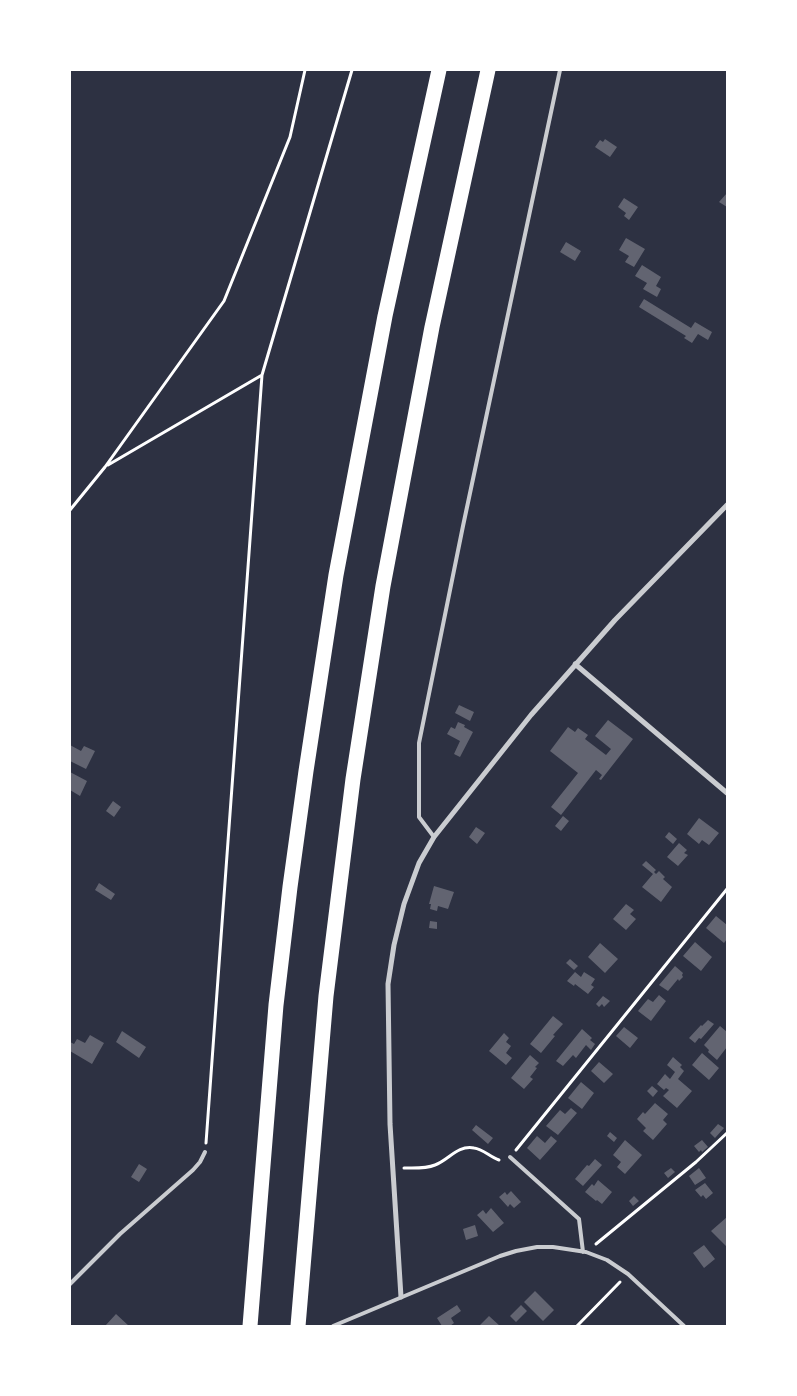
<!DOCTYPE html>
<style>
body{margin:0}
#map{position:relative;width:797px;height:1396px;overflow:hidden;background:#2d3142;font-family:"Roboto Condensed",sans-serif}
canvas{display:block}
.frame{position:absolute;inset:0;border:71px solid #fff;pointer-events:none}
</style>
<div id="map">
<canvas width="797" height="1396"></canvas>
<div class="frame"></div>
</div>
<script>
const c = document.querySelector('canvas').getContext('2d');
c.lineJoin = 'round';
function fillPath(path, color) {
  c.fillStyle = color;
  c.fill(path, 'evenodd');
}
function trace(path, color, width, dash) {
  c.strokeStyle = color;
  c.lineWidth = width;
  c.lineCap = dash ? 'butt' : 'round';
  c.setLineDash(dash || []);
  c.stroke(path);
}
fillPath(new Path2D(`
 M605,139L617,147L610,157L595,147L600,140L603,142Z
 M727,193V207L719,202Z
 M624,198L638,207L629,220L624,216L626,213L618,207Z
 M626,238L645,249L634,267L625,262L629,256L619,250Z
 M566,242L581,251L575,261L560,252Z
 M642,265L661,277L656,286L661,289L657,297L643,289L647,283L635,276Z
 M644,299L691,328L695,322L712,332L708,340L698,334L692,343L684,338L686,336L639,307Z
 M459,705L474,712L470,721L455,713Z
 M608,720L633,739L601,780L599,779L602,775L596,770L561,815L551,807L578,773L550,751L568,727L575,732L578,728L588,735L585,739L606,755L611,749L595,736Z
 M458,722L465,725L464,727L473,732L460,757L454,754L460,741L447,734L451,727L455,729Z
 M70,745L81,751L84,746L95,751L86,769L70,761Z
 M70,772L87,781L80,796L70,790Z
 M113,801L121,807L114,817L106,811Z
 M563,816L569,821L561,831L555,826Z
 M699,818L719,833L709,845L702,840L699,844L687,834Z
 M476,827L485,833L477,844L469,837Z
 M669,832L677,839L673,844L665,837Z
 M679,843L687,850L684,853L688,855L678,866L667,857Z
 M646,861L656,870L654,872L656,874L659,871L665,877L663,879L672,887L661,902L642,887L653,874L642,865Z
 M99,883L115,894L111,900L95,890Z
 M434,886L454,892L448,909L438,906L437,911L430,909L431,904H429Z
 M626,904L634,910L630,914L636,919L626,930L613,919Z
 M716,916L727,925V939L724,943L706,928Z
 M430,921L437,922V929L429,928Z
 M695,942L712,957L701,971L683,956Z
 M600,943L618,959L605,973L588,957Z
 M570,959L578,966L574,970L566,963Z
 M675,966L683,973L682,975L683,977L679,981L678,979L668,991L659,985Z
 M575,972L581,977L584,972L595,979L591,985L594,987L588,994L575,984L574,986L567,981Z
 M659,995L666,1001L651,1021L638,1011L648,999L653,1002Z
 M603,996L610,1001L604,1007L602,1004L599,1007L596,1004Z
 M553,1016L563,1024L553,1035L555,1036L541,1053L530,1044Z
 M708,1020L714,1024L701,1039L699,1038L695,1043L689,1038L701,1025L702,1026Z
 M720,1026L727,1032V1047L717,1060L708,1052L709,1050L704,1045Z
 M624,1027L638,1038L630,1048L616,1036Z
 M582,1029L592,1038L590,1040L595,1044L591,1050L586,1045L576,1058L573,1055L563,1066L556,1061Z
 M122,1031L146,1047L139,1058L116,1042Z
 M504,1033L509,1038L506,1042L511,1046L506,1053L512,1058L506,1065L489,1051Z
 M90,1035L104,1043L92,1064L70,1051V1042L74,1044L77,1039L85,1043Z
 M702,1053L719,1068L709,1080L692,1065Z
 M530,1055L539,1063L535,1067L537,1068L530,1077L533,1079L524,1089L511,1078Z
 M673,1057L682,1065L680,1067L684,1071L678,1079L692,1091L677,1108L663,1096L669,1090L666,1088L664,1090L657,1084L665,1074L670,1079L675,1072L667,1065Z
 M599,1062L613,1074L604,1083L591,1071Z
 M581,1082L594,1093L582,1109L568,1098Z
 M652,1086L658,1091L653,1097L647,1091Z
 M655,1103L668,1114L663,1120L667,1124L653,1140L643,1131L646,1128L637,1119L643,1112L645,1114Z
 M571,1108L577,1113L558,1135L546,1126L560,1110L565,1114Z
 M718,1124L724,1128L715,1138L710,1133Z
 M476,1125L493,1138L488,1144L472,1130Z
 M610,1132L617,1138L614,1142L607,1136Z
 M537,1136L545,1143L551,1136L557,1141L540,1160L527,1148Z
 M625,1140L642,1155L625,1174L617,1167L621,1162L613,1155Z
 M702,1140L708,1147L702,1152L701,1150L699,1152L694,1146Z
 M595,1159L602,1165L583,1186L575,1179L587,1165L589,1166Z
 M139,1164L147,1169L139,1182L131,1177Z
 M671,1168L675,1172L668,1178L664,1173Z
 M699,1168L706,1178L695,1185L689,1176Z
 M598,1180L612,1192L602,1204L597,1200L596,1201L585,1192L592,1184L594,1186Z
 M705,1183L713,1193L706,1199L703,1195L701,1197L695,1190Z
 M511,1191L521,1202L514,1208L510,1204L508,1207L499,1197L505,1192L507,1195Z
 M634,1196L639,1201L633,1206L629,1201Z
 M491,1208L504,1223L493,1232L477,1215L483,1210L486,1214Z
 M727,1217V1244L726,1246L711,1231Z
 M475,1225L478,1236L466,1240L463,1229Z
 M704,1245L715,1259L704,1268L693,1253Z
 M535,1291L554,1310L543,1321L524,1302Z
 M457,1305L461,1311L451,1318L454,1323L450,1326H442L437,1318Z
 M521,1305L527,1311L516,1322L510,1316Z
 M116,1314L129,1326H105Z
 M489,1316L500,1326H479Z`), '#626471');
trace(new Path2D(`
 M108,465L262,375L352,70
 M70,510L105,467L224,301L290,137L305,70
 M206,1143L262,375
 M516,1150L727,889
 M404,1168C414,1168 425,1169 435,1165C449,1160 457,1145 474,1148C483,1149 490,1157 499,1160
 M596,1244L696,1162L727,1133
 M577,1326L620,1282`), '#fff', 3);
trace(new Path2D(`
 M434,837L419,817V743L463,526L560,70
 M510,1157L579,1219L583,1252
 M70,1284L120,1234L193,1170L200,1162L205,1152
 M333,1326L500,1256L516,1251L537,1247H553L586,1252L607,1260L628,1274L684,1326`), '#caccd0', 4);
trace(new Path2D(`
 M575,664L727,793
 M401,1297L390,1124L388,984L394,945L404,904L419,863L434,837L531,715L615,620L727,505`), '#caccd0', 5);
trace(new Path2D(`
 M250,1326L276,1005L290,887L306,771L336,575L385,316L439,70
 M298,1326L326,996L353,779L383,586L432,327L488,70`), '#fff', 15);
</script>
